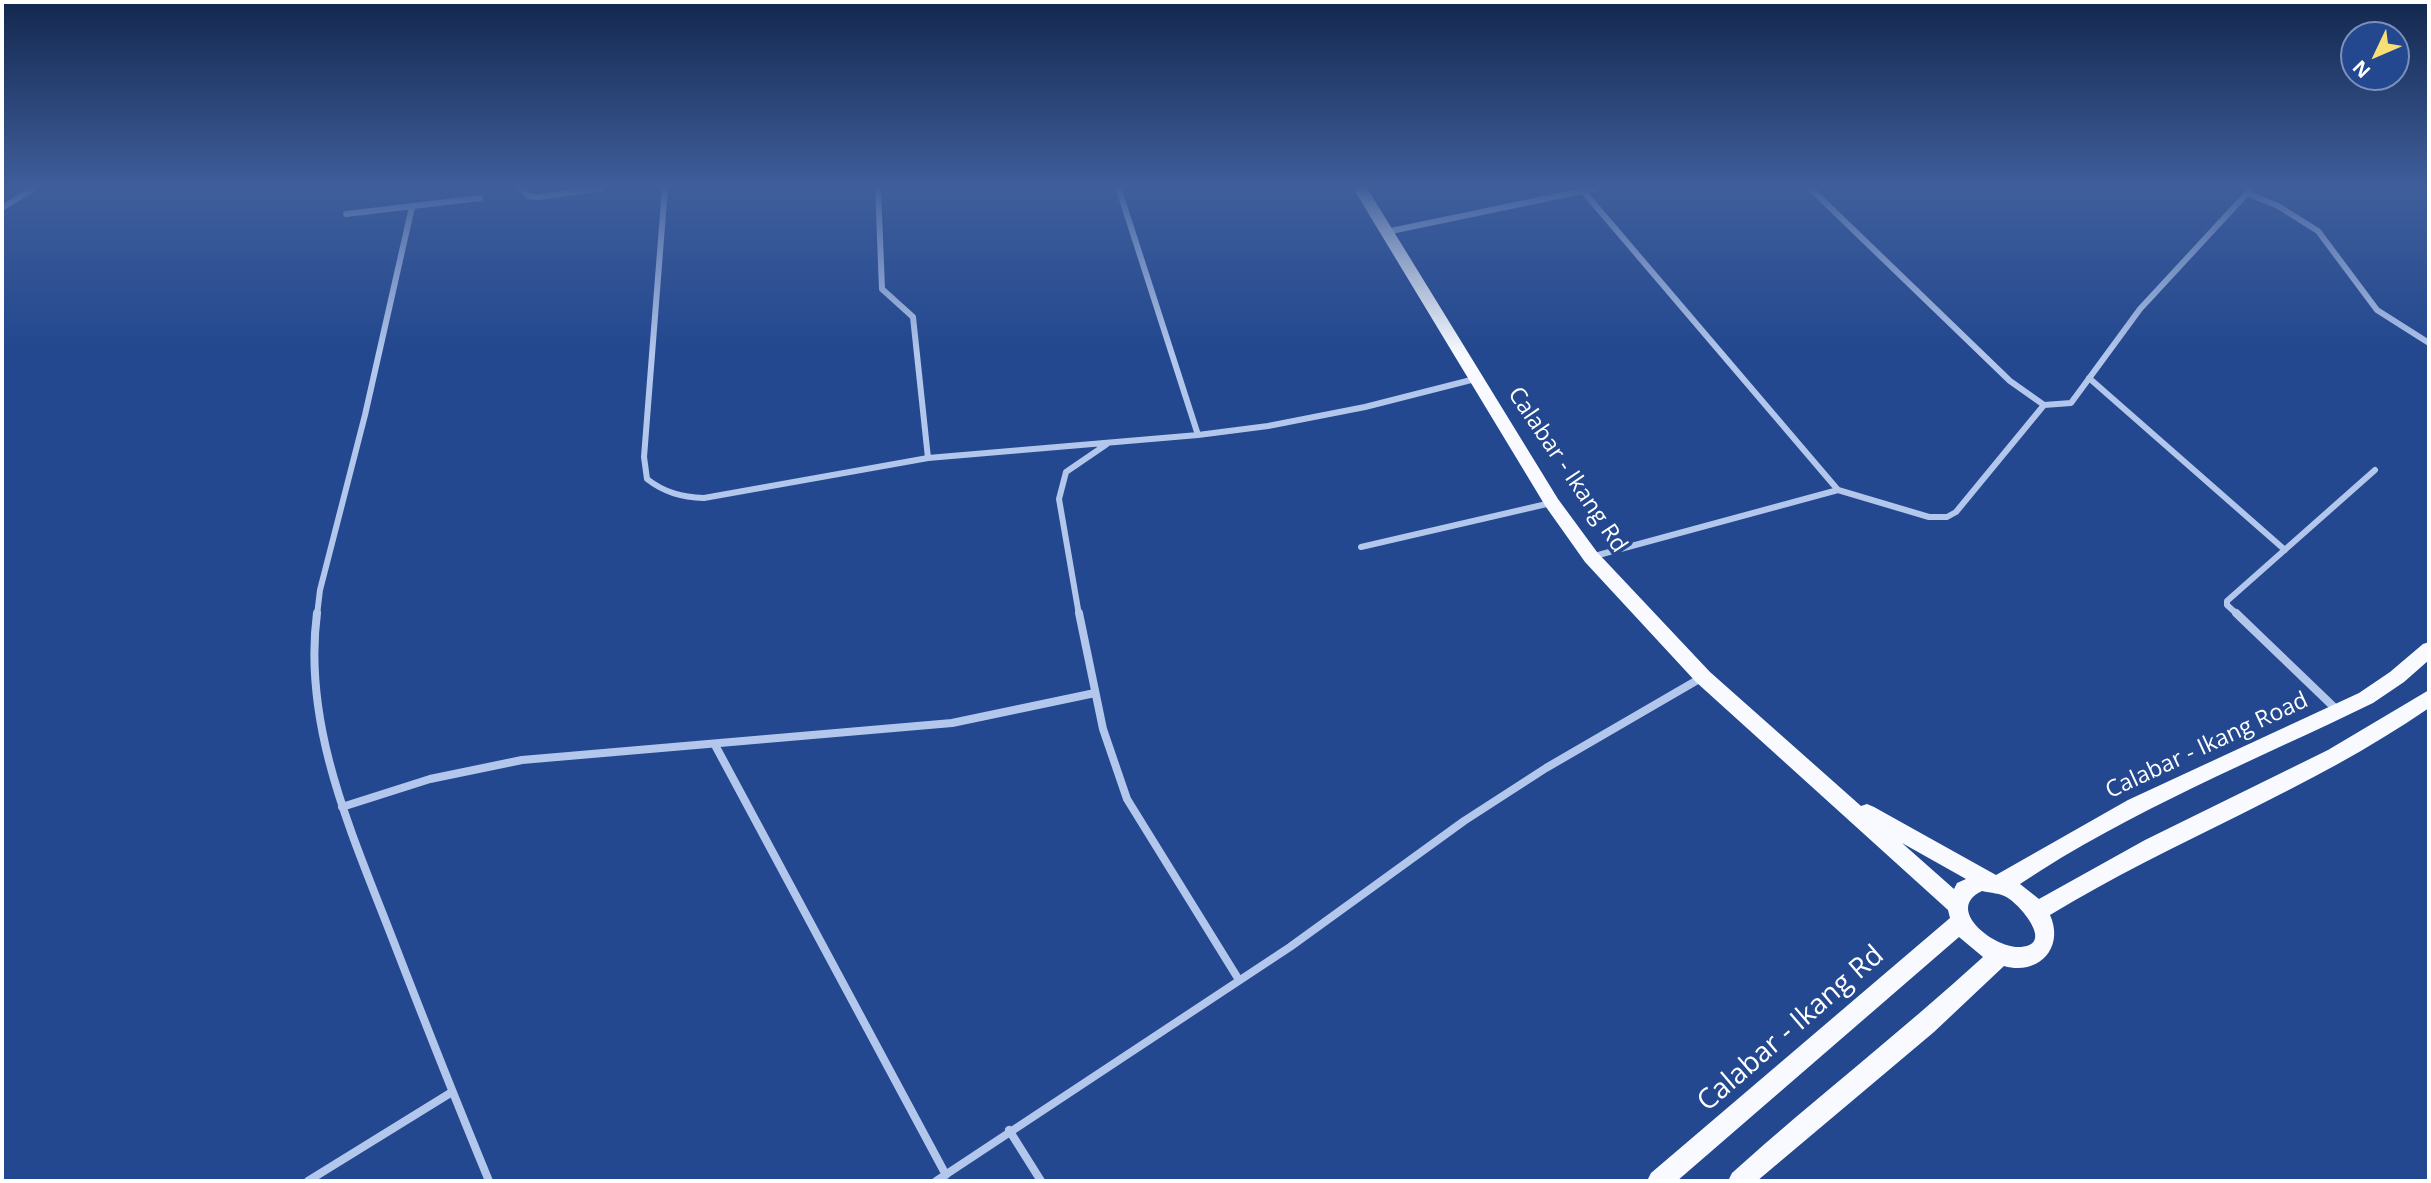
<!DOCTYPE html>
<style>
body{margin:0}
#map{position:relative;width:2431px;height:1183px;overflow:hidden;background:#23488f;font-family:"Open Sans",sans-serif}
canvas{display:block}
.frame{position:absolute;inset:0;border:4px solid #fff;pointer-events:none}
.north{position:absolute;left:2340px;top:21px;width:70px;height:70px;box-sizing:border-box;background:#23488f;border:2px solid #7b91bc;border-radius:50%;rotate:226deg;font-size:19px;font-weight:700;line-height:28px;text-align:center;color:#fff}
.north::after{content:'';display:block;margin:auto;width:24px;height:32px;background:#f7de76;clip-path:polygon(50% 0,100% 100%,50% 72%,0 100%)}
</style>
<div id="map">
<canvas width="2431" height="1183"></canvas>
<div class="frame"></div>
<div class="north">N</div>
</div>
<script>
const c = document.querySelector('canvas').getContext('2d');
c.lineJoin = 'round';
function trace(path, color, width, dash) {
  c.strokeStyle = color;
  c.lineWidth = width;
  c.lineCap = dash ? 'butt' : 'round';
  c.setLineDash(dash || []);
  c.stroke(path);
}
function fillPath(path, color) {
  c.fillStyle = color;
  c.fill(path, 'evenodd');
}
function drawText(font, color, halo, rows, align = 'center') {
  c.font = font + ' "Open Sans",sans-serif';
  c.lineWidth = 7;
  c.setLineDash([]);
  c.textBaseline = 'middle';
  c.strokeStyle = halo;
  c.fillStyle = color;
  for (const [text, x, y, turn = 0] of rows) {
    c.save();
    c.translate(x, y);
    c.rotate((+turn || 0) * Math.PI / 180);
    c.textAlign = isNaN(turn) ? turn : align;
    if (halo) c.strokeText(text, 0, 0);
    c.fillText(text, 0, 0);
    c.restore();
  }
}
trace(new Path2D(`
 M519,188L529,196L538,197L603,188
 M665,188L644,457L647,479C665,493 682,497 704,498L928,458L1198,435L1268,426L1365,407L1475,379
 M878,188L882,289L913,317L928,458
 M1810,188L2010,381L2044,405L2071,403L2140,309L2252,188
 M1119,190L1198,435
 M1583,191L1838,490
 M2247,193L2278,206L2318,231L2377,310L2429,343
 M2,208L34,188
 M346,214L480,198
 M1386,232L1597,188
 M2089,378L2285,550
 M1361,547L1551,503
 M1591,557L1838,490L1929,517H1947L1956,512L2044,405
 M317,615L320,590L365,415L412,207
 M1079,615L1059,499L1066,472L1107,444
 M2238,615L2227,605V601L2375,470`), '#b3c7ec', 6);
trace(new Path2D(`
 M317,613C302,727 353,836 393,940C424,1020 456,1101 489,1181
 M1079,613L1103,729L1127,799L1239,980
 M2236,613L2338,711
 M715,745L946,1175
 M342,807L430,779L522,760L952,723L1095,693
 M1009,1130L1041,1181
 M308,1181L452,1092
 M936,1181L1290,947L1464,821L1546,768L1701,678`), '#b3c7ec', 8);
fillPath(new Path2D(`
 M1353,188H1367L1558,499L1597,552L1710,672L1861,806L1867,804L1874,807L1996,875L2128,800L2359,693L2390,672L2423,644L2429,642V660L2404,682L2373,703C2254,761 2131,810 2020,884L2039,899L2145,840L2328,750L2429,690V708C2310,790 2173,840 2050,915C2065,948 2038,976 2004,966L1934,1032L1757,1181H1728L1732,1173C1814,1099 1901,1032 1983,957L1959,937L1677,1181H1647L1651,1173L1950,918L1948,910L1696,682L1585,562L1546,507ZM1902,843L1966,879L1957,883L1954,889ZM1982,891C1991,893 2000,893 2008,898C2022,907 2056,947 2018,947C1993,947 1944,909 1982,891Z`), '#f8faff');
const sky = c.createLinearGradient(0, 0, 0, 354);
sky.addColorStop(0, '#13284f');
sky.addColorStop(0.53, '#3f5e9b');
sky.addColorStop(1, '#3f5e9b00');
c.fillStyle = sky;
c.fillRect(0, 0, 2431, 354);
drawText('23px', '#fff', '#23488f', [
 ["Calabar - Ikang Rd",1567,470,56],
 ["Calabar - Ikang Road",2207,746,-25]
]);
drawText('28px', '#fff', '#23488f', [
 ["Calabar - Ikang Rd",1791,1029,-41]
]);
</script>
